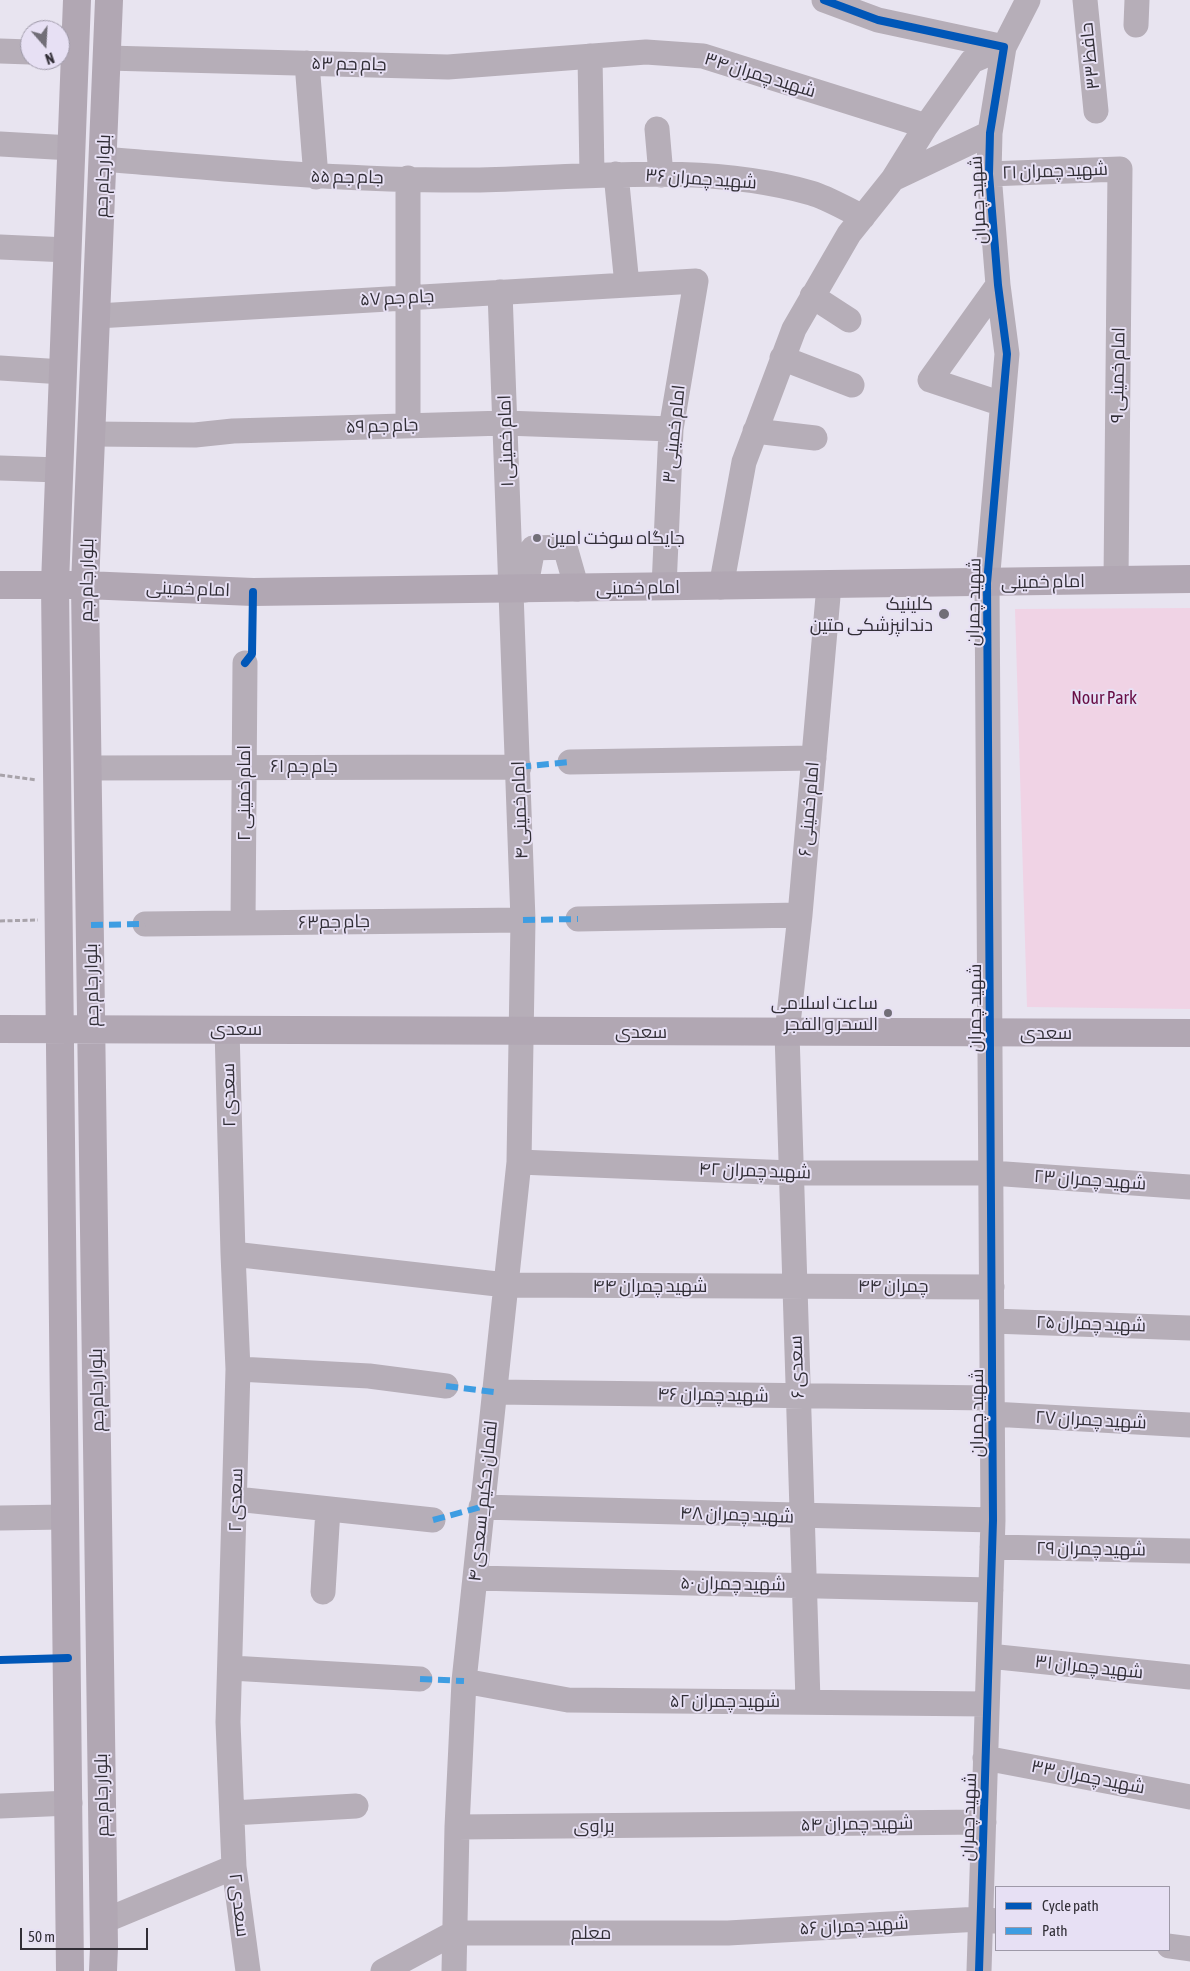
<!DOCTYPE html>
<meta charset="utf-8">
<style>
body{margin:0}
#map{position:relative;width:1190px;height:1971px;overflow:hidden;background:#e8e4f0;font-family:"Asap Condensed",sans-serif}
canvas{display:block}
.legend{position:absolute;left:995px;top:1886px;width:175px;height:65px;box-sizing:border-box;background:#e7e0f4;border:1px solid #9e99a8;margin:0;padding:6px 9px;list-style:none;font-size:15px;color:#312e36}
.legend li{display:flex;align-items:center;gap:10px;height:25px}
.legend b{width:25px;border:1px solid #9e99a8}
.north{position:absolute;left:20px;top:20px;width:50px;height:50px;box-sizing:border-box;background:#e7e0f4;border:1px solid #9e99a8;border-radius:50%;rotate:161deg;font-size:14px;font-weight:700;line-height:20px;text-align:center;color:#312e36}
.north::after{content:'';display:block;margin:auto;width:18px;height:22px;background:#716e77;clip-path:polygon(50% 0,100% 100%,50% 72%,0 100%)}
.scale{position:absolute;left:20px;top:1928px;width:128px;height:22px;box-sizing:border-box;border:2px solid #312e36;border-top:0;padding-left:6px;font-size:15px;line-height:18px;white-space:nowrap;color:#312e36;-webkit-text-stroke:4px #e7e0f4;paint-order:stroke}
</style>
<div id="map">
<canvas width="1190" height="1971"></canvas>
<ul class="legend">
<li><b style="height:6px;background:#0057b8"></b>Cycle path</li>
<li><b style="height:6px;background:#3e9de2"></b>Path</li>
</ul>
<div class="north">N</div>
<div class="scale">50 m</div>
</div>
<script>
const c = document.querySelector('canvas').getContext('2d');
c.lineJoin = 'round';
function fillPath(path, color) {
  c.fillStyle = color;
  c.fill(path, 'evenodd');
}
function trace(path, color, width, dash) {
  c.strokeStyle = color;
  c.lineWidth = width;
  c.lineCap = dash ? 'butt' : 'round';
  c.setLineDash(dash || []);
  c.stroke(path);
}
function drawText(font, color, halo, rows, align = 'center') {
  c.font = font + ' "Asap Condensed",Cairo,sans-serif';
  c.lineWidth = 4;
  c.setLineDash([]);
  c.textBaseline = 'middle';
  c.strokeStyle = halo;
  c.fillStyle = color;
  for (const [text, x, y, turn = 0] of rows) {
    c.save();
    c.translate(x, y);
    c.rotate((+turn || 0) * Math.PI / 180);
    c.textAlign = isNaN(turn) ? turn : align;
    if (halo) c.strokeText(text, 0, 0);
    c.fillText(text, 0, 0);
    c.restore();
  }
}
fillPath(new Path2D(`
 M1190,608V1009L1027,1007L1015,609Z`), '#f0d3e5');
trace(new Path2D(`
 M0,775L37,780
 M0,921L38,920`), '#a8a3aa', 3, [5, 2.5]);
trace(new Path2D(`
 M824,0L878,20L1004,47L990,133L989,174L998,285L1007,354L987,583L993,1520L979,1971
 M1085,0L1096,111
 M1136,25L1137,0
 M0,51L30,52
 M590,56L592,175
 M107,58L448,67L646,52L703,56L926,126
 M307,63L316,177
 M657,129L661,175
 M0,144L72,148
 M103,159C226,169 349,181 473,180C585,178 701,162 811,193C828,198 846,209 863,217
 M616,174L627,285
 M989,174L1120,169L1116,580
 M408,178V425
 M893,179L990,133
 M0,247L68,250
 M998,285L930,380L1002,404
 M812,296L849,320
 M97,316L696,281L671,429L664,587
 M782,358L852,385
 M0,368L63,372
 M755,431L815,438
 M93,434L195,435L233,431L505,423L671,429
 M0,468L59,470
 M721,587L744,462L794,329L849,234L893,179L926,126L972,61L1004,47L1028,0
 M525,590L533,548L565,547L577,589
 M570,762L814,758
 M89,768L519,767
 M578,919L800,915
 M243,923L245,663
 M145,924L523,920
 M227,1029L233,1254L238,1369L228,1722L234,1867L248,1971
 M519,1162L791,1173H991L1190,1187
 M233,1254L506,1285L992,1287
 M992,1321L1190,1328
 M238,1369L369,1376L446,1386
 M494,1392L992,1398
 M992,1414L1190,1425
 M236,1499L433,1520
 M481,1507L993,1520
 M0,1518L66,1517
 M992,1547L1190,1551
 M475,1578L991,1590
 M323,1592L328,1509
 M989,1656L1190,1677
 M231,1668L420,1679
 M464,1681L568,1700L987,1704
 M808,1701L787,1033L800,915L829,585
 M985,1758L1190,1797
 M0,1806L70,1803
 M232,1813L356,1806
 M457,1827L984,1822
 M104,1921L234,1867
 M1169,1946L1190,1949
 M383,1971L454,1933H728L980,1919L996,1921
 M454,1971L457,1827L464,1681L519,1162L523,920L500,292`), '#b6aeb8', 25);
trace(new Path2D(`
 M0,585H85L253,592L1190,579
 M0,1029L1190,1033
 M70,1971L55,584L77,0
 M103,1971L104,1947L85,585L109,0`), '#b1a7b3', 28);
trace(new Path2D(`
 M519,767L570,762
 M523,920L578,919
 M91,925L145,924
 M446,1386L494,1392
 M433,1520L481,1507
 M420,1679L464,1681`), '#3e9de2', 6, [12, 6]);
trace(new Path2D(`
 M824,0L878,20L1004,47L990,133L989,174L998,285L1007,354L987,583L993,1520L979,1971
 M245,663L252,654L253,592
 M0,1660L68,1658`), '#0057b8', 8);
for (const [x, y, r, color] of [
 [537,538,5,"#716e77"],
 [944,614,6,"#716e77"],
 [888,1013,5,"#716e77"]
]) {
  const dot = new Path2D();
  dot.arc(x, y, r, 0, 2 * Math.PI);
  c.fillStyle = color;
  c.fill(dot);
  trace(dot, '#e7e0f4', 2);
}
drawText('18px', '#312e36', '#e7e0f4', [
 ["حافظ ۳۳",1090,56,-96],
 ["جام جم ۵۳",349,64,1],
 ["شهید چمران ۳۴",760,75,17],
 ["شهید چمران ۲۱",1055,171,-2],
 ["بلوار جام جم",103,176,-88],
 ["جام جم ۵۵",347,177,1],
 ["شهید چمران ۳۶",701,179,4],
 ["شهید چمران",978,200,-93],
 ["جام جم ۵۷",397,298,-3],
 ["امام خمینی ۹",1118,375,-89],
 ["جام جم ۵۹",382,426,-2],
 ["امام خمینی ۳",674,434,-84],
 ["امام خمینی ۱",506,441,-92],
 ["بلوار جام جم",87,580,-89],
 ["امام خمینی",1043,582,-1],
 ["امام خمینی",638,588,-1],
 ["امام خمینی",188,589,2],
 ["شهید چمران",974,602,-89],
 ["جام جم ۶۱",304,766],
 ["امام خمینی ۲",244,793,-90],
 ["امام خمینی ۶",809,809,-85],
 ["امام خمینی ۴",520,810,-92],
 ["جام جم۶۳",334,922,-1],
 ["بلوار جام جم",92,985,-91],
 ["شهید چمران",975,1008,-90],
 ["سعدی",236,1029],
 ["سعدی",641,1032],
 ["سعدی",1046,1033],
 ["سعدی ۲",229,1095,-91],
 ["شهید چمران ۴۲",755,1171,2],
 ["شهید چمران ۲۳",1090,1180,4],
 ["شهید چمران ۴۴",650,1286],
 ["چمران ۴۴",893,1286],
 ["شهید چمران ۲۵",1091,1324,2],
 ["سعدی ۶",797,1367,-92],
 ["بلوار جام جم",97,1390,-91],
 ["شهید چمران ۴۶",713,1395,1],
 ["شهید چمران",977,1413,-90],
 ["شهید چمران ۲۷",1091,1420,3],
 ["سعدی ۲",236,1500,-89],
 ["لقمان حکیم_سعدی ۴",483,1501,-84],
 ["شهید چمران ۴۸",737,1515,2],
 ["شهید چمران ۲۹",1091,1549,1],
 ["شهید چمران ۵۰",733,1584,1],
 ["شهید چمران ۳۱",1089,1667,6],
 ["شهید چمران ۵۲",725,1701],
 ["شهید چمران ۳۳",1088,1777,11],
 ["بلوار جام جم",102,1795,-91],
 ["شهید چمران",969,1817,-88],
 ["شهید چمران ۵۴",857,1824,-1],
 ["براوی",594,1826],
 ["سعدی ۲",239,1905,83],
 ["شهید چمران ۵۶",854,1926,-3],
 ["معلم",591,1933]
]);
drawText('18px', '#312e36', '#e7e0f4', [
 ["جایگاه سوخت امین",547,538,"left"],
 ["کلینیک",933,604],
 ["دندانپزشکی متین",933,625],
 ["ساعت اسلامی",878,1003],
 ["السحر و الفجر",878,1024]
], 'right');
drawText('18px', '#680d45', '#e7e0f4', [
 ["Nour Park",1104,698]
]);
</script>
